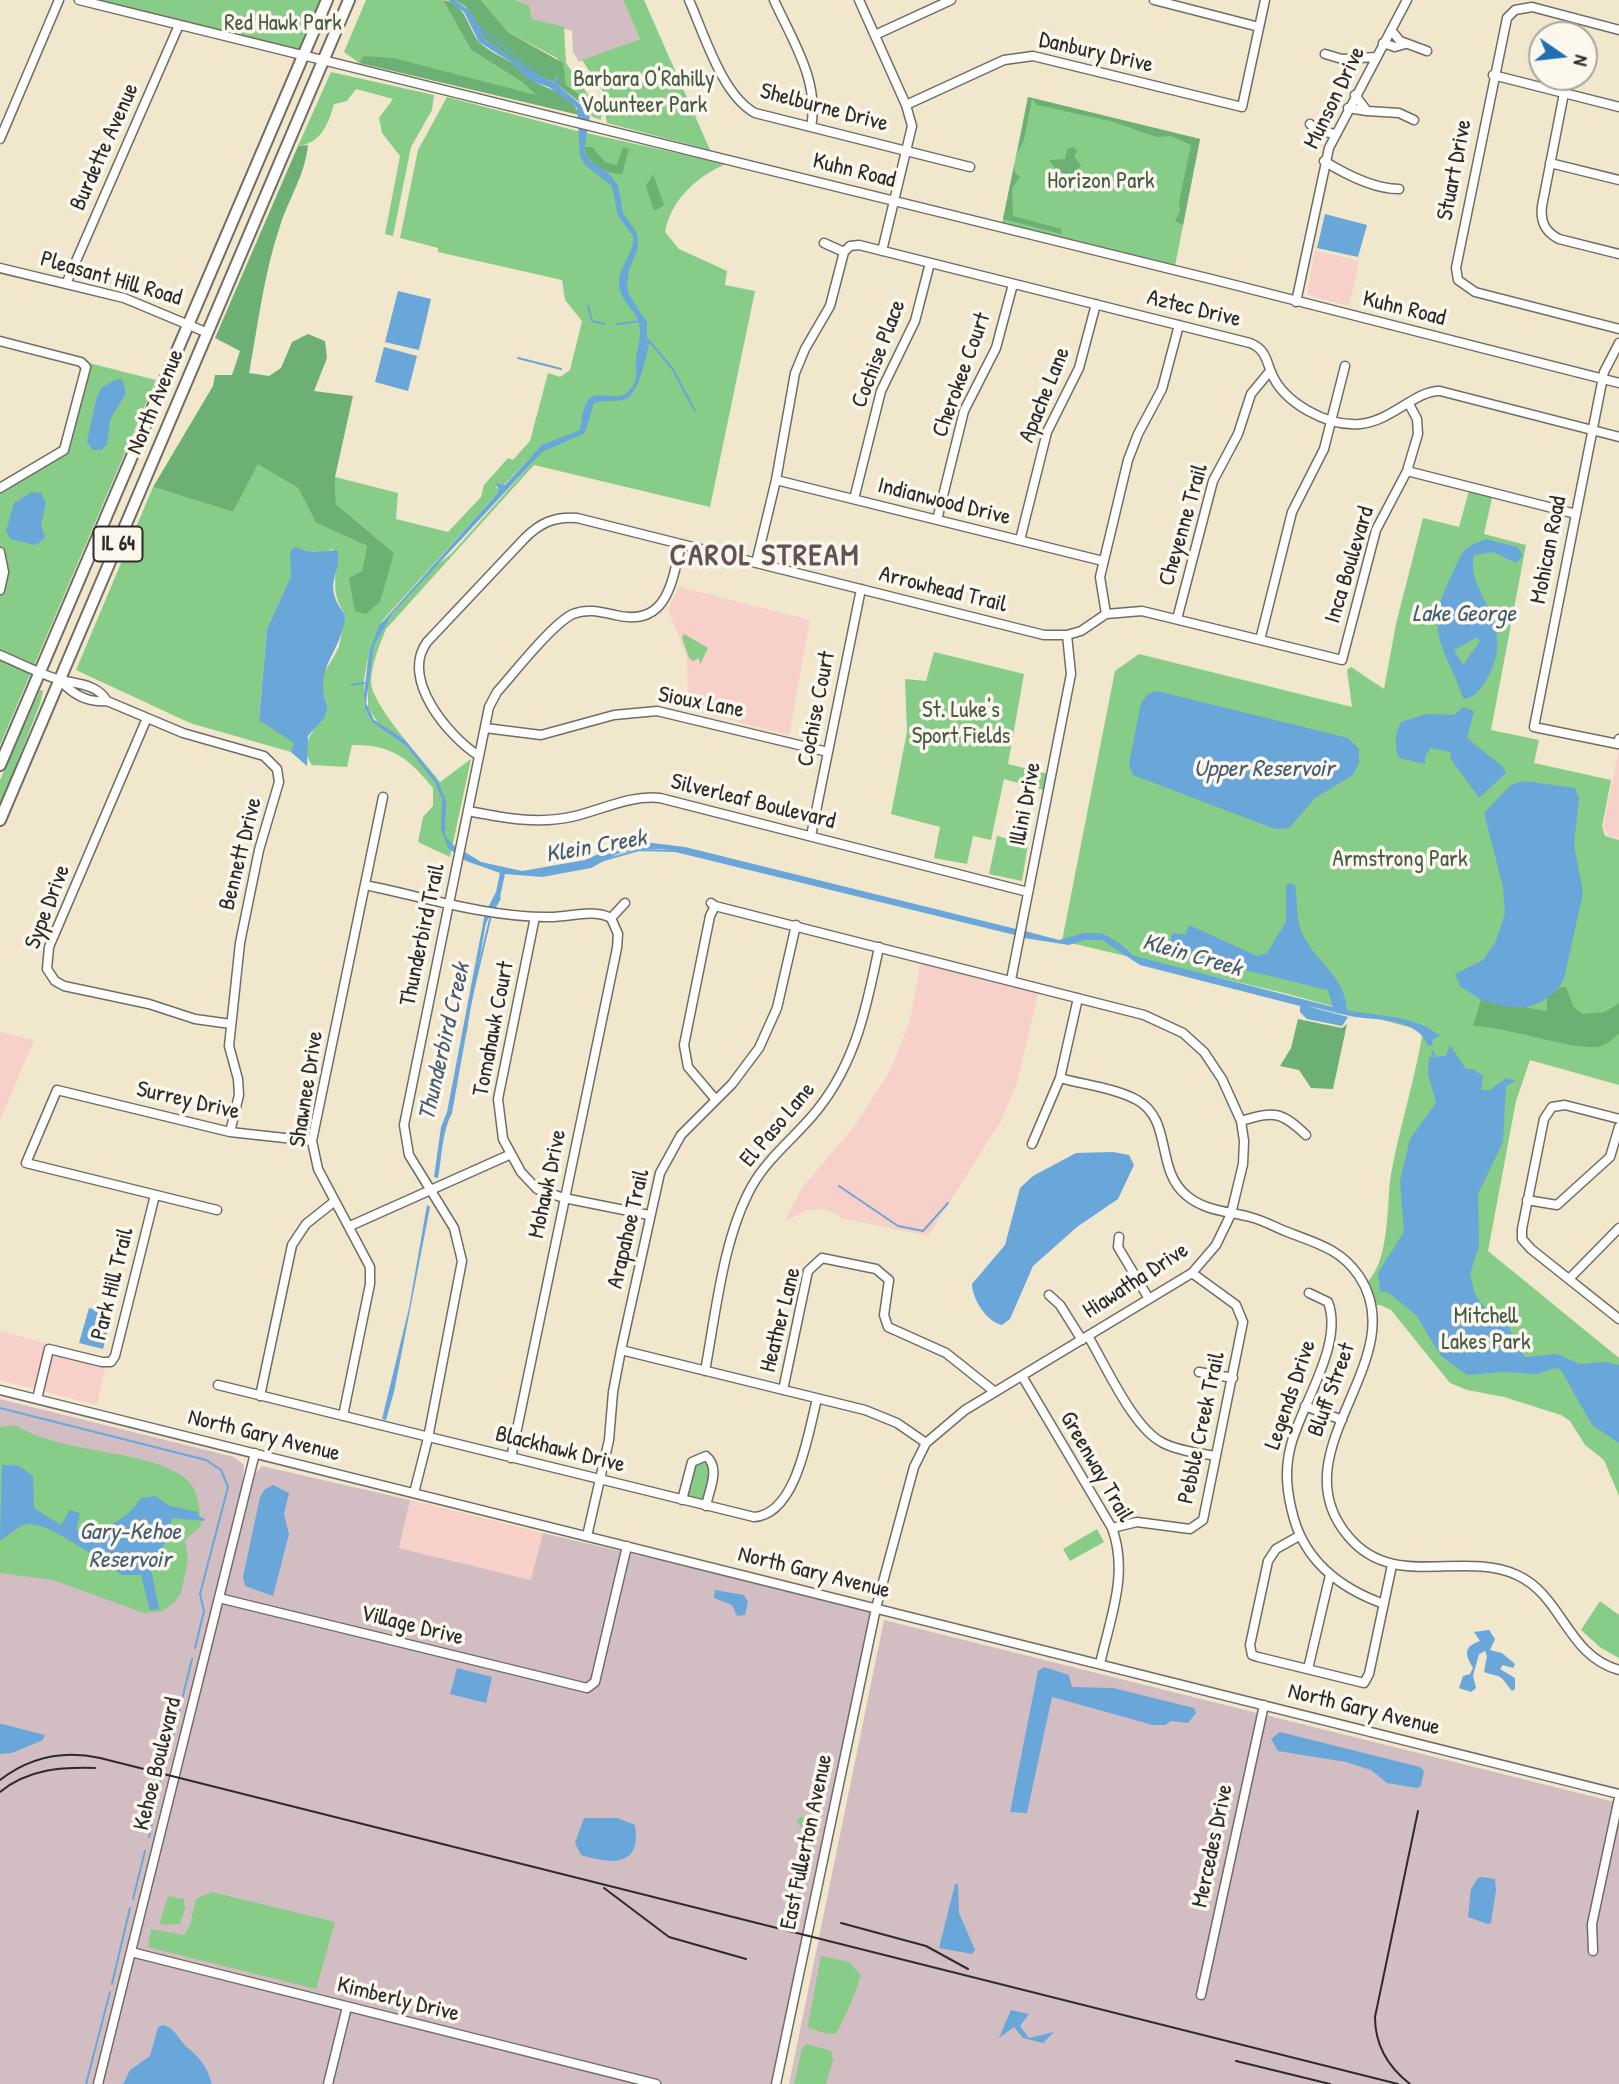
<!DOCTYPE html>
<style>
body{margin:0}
#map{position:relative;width:1619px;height:2084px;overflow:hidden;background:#f1e7cd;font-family:"Patrick Hand",sans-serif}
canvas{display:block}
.north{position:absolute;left:1528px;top:21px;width:70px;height:70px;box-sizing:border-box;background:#fbf7ec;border:2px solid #a8a59f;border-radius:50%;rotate:104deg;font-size:19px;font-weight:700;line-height:28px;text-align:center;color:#2b2b2b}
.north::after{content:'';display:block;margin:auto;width:24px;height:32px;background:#1f6fb2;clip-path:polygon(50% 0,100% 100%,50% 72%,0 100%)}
</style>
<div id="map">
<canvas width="1619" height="2084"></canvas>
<div class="north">N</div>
</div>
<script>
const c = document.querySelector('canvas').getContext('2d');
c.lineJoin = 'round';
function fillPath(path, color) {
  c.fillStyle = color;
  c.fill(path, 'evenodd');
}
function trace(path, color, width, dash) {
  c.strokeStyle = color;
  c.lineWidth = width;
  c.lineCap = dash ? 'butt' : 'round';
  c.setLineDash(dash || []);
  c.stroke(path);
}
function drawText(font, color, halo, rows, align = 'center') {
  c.font = font + ' "Patrick Hand",sans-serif';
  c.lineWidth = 7;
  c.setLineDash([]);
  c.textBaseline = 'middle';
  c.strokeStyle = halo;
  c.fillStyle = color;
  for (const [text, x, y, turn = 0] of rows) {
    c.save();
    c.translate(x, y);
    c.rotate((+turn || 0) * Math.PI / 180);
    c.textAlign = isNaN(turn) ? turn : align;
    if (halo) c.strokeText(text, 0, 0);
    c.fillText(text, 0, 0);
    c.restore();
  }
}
fillPath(new Path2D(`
 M1315,250L1359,261L1349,306L1307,295Z
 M679,587L810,620L789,735L688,709L687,658L668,609Z
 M1619,749V838L1610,837L1603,828Z
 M921,959L1039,989L1018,1080L1001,1121L928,1236L842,1218L825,1209L807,1210L784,1222L802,1188L856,1124L890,1071L910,1021Z
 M0,1032L34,1040L0,1120Z
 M0,1331L107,1360L97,1405L0,1380Z
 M410,1500L543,1533L532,1580L399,1548Z`), '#f7d0ca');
fillPath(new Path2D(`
 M514,0H623L640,39L579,62L573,52L572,31L532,19L529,5Z
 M0,1399L234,1457L244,1465L241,1499L95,2084H0Z
 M262,1466L410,1500L399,1548L531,1580L543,1533L871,1610L771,2084H102L254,1475Z
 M884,1620L1619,1803V2084H789Z`), '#d2bec2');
fillPath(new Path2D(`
 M81,0H324L301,53Z
 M366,0H443L471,50L522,82L537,96L363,56L359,63L344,52Z
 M481,0H514L529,5L532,19L564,27L566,63L601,113V120L593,117C590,102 579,93 566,85L557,58L508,32Z
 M623,0H644L710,150L607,123L603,102L608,99L582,60L640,39Z
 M331,72L434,95L432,110L411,147L393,236L385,234L400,156L382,133L379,118L393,99L356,89L347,101L334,104C328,125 321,143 298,146Z
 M447,97L577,131L726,164C696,177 671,200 665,232L679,249L727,271L725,285L755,291L710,507L534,465L386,629C380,644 368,672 372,688C379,713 423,760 440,782L471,759L450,857L418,842L423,817L433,806V788C410,759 391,744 352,745L347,767L312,765C295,741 321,727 328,706C314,669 327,676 339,646C342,636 342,625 345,614C327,588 341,575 333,549C318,556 304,547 291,551V576L267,629L259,719L295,743L291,752L190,723L76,670L153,487L233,512L258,463L298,488L316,523L367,546L355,611L394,553L336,504L335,477L398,493L396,519L448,532L481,497L484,485L508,458L513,460L530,441L548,373L560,377L570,370L582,321L565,300L562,280L438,252V248L400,238L418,150ZM530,458L532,463L452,553L436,566L393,613L374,646L368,676V708L380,726L405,740L439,783H435L406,746L373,723L365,709L364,680L369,652L383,620L496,495L499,489L495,486L504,485Z
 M1028,97L1200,139L1175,266L1002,224Z
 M89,363L156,380L0,745V491L66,451Z
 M1470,487L1493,493L1484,534L1526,545L1491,730L1539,740L1534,763L1611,780L1602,827L1605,836L1619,840V1085L1530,1060L1516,1101L1488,1251L1619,1358V1496L1604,1460L1585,1445L1570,1421L1561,1415L1504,1397L1467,1390L1450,1383L1391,1310L1380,1305L1368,1306L1362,1287C1391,1266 1386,1206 1391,1174C1400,1126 1415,1079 1423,1031L1284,993L1062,941L1115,671L1139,654L1352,707L1347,670L1351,667L1384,689L1396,624L1423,518L1459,527Z
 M684,634L708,648L700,665L699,658L693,661L689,658L682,638Z
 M934,652L1024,674L1008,764L1052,775L1048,791L1004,779L991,840L973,836L967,864L934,858L940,827L891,814L907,732L905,679L926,681Z
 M40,690L43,691L40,704L0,806V780Z
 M997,836L1028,844L1022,881L989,874Z
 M16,1425C61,1456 160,1448 191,1484C199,1494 200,1513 201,1526L185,1540L188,1560L181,1593L174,1603L162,1611L144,1613L53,1580L0,1573V1427Z
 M706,1459L712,1468L705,1495L701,1500L689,1498L687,1492L695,1464Z
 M1097,1529L1104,1542L1070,1561L1063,1549Z
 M1600,1601L1619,1615V1658L1601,1648L1581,1630Z
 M808,1816L814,1820L811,1836L807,1837L797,1821L800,1817Z
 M212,1892L335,1922L316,1989L148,1947L151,1929L184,1935L190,1925L196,1899Z
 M168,1896L184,1899L185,1909L180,1924L161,1925L160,1922Z
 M821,1956L849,1962L861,1975C857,1989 843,2023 836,2033L827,2034L809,2028L808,2025Z
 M807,2044L831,2051L833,2060L826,2084H794L802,2048Z`), '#87cc87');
fillPath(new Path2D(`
 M443,0C466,2 468,30 480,43C492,54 509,59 521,70C525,74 528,79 533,81C548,89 574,96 579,115L359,63L363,56L393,58L536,95L522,82L471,50Z
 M455,0H481L508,32L563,63L566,85C579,93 590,102 593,117L583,105L558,85V75L554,82L530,72L486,40L466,7Z
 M1028,97L1200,139L1183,225L1175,221L1180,211L1179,202L1191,145L1171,136L1157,137L1110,121L1037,105L1032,99L1024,140L1017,154Z
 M308,145C305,175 289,198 280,226C264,273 258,325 249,373L269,376L281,368L292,342L308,334L325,341L327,358L314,391L353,396L335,477L336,504L394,553L380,602L366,614L355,611L349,578L362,571L367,546L316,523L298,488L258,464L233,512L153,487L213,386L215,375H232L240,351L215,338L298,146Z
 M584,147H592L605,162L617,165L623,147L629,149L622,174C605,173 588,165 584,147Z
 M1074,147L1077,151L1074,156L1081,166L1074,172L1081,188L1078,190L1069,187L1049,160L1065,159L1067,149Z
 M1014,166L1015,173L1020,177L1012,189L1013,216L1062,229L1061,234L1003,219Z
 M653,174L664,205L654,211L646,186Z
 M1561,987H1566L1573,1006L1582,1014L1605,1012L1619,1003V1034C1614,1037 1608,1044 1601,1046C1580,1053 1506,1026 1473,1026L1481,1000L1547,1011V998Z
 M1298,1019L1342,1028L1347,1024L1333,1089L1311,1088L1299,1070L1280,1066L1291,1048Z`), '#6db074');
fillPath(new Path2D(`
 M448,0H455L470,11L486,40L531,72L554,82L558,75V85L588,111L590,115L584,151L590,161L608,173L618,185L623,213L637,233L638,248L629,270L627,286L629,295L647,322V338L650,340C646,355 640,393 626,399C615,403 604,399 594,403L585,433L542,452L393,613L374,646L366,703L374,720L405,740L438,781L446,802L445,835L452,844L481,862L522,871L585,860L614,847L644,842L685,847L1020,930L1019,936L663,849H639L617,854L591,868L542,877L505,874L500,897L486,923L452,1113C442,1132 442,1156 438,1178L434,1177L441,1127L447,1112L485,913L496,892L500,873L466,861L448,848L441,829L442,799L435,783L406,746L373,723L365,709L364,694L369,652L379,626L496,495L499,489L495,483L505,485L542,445L580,430L583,411L589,398C601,391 615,400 625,394C636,387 637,376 636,365C635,351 643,339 639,323C635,308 618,300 619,281C620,265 635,252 633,236L618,216L612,186L585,165L580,156L577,108L549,87L531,81L509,61L479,42L464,12Z
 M1325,214L1367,225L1358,257L1317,248Z
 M398,291L431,299L419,350L385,342Z
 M384,347L417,356L408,391L375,382Z
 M117,379H122L126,393L110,420L107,445L101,450H93L87,442L96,400L101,388Z
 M32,492L41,493L46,503L41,525L45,538L36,545L10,539L6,531L14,503Z
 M1486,539L1518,547L1523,556L1516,563L1493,552L1474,555C1464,594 1522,623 1485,682C1479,691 1475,697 1464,699C1460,692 1459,686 1456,679C1436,636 1429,621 1451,576C1463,552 1460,549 1486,539ZM1476,638L1480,640L1478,644L1463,665L1454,650Z
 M295,547C311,554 322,551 337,550C344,573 320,583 345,614C344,651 311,668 328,706L324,718L308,736L307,766L291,752L294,743L259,720L267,629L291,576L290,551Z
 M1157,691L1348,738L1359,749V763L1353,775L1315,798L1289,828L1275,829L1133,775L1129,764L1141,703L1148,694Z
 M1463,707L1474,711L1467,738L1502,766L1506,773L1479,798L1451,759L1450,752L1431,748L1425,756V764L1399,758C1394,744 1395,734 1401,722L1426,714L1454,715Z
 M1524,781L1575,788L1579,799L1574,844L1583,893L1564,979L1557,990L1543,1001L1525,1008L1503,1006L1481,1000L1460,986L1455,974L1483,960L1496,941L1505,913L1503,887L1484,813L1511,785Z
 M1289,883L1295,885C1298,903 1295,923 1305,939C1320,965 1345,978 1347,1010C1380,1017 1413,1014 1440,1036L1432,1040L1433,1045L1428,1046C1419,1019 1379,1020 1355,1017C1339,1014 1323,1009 1307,1006L1348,1017L1342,1026L1307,1019L1300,1012V1006L1140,965L1102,940H1084L1069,945L1024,938L1025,931L1059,940L1083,933H1101L1118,942L1134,956L1333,1007L1328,990L1195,958L1185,954L1182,948L1170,946L1172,933L1185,935L1189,925L1257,956L1267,953L1286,922V886Z
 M1450,1045L1466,1069H1473L1483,1076L1481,1090H1490L1506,1078L1516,1081L1506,1086L1503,1142L1478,1194L1479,1246L1470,1274L1475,1294L1482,1305L1509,1328L1525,1357L1557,1354L1580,1364L1606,1362L1619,1365V1443L1592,1425L1561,1370L1555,1368L1537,1374L1503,1372L1467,1375L1441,1356L1416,1315L1389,1293L1380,1291L1378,1273L1404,1232L1400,1181L1410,1139L1436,1103L1428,1074L1429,1057L1446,1056Z
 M1113,1152L1129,1155L1134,1165L1118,1199L1077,1227L1033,1266L1010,1319L1002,1325C987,1322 972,1299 972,1284L1005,1245L1020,1188L1033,1176L1076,1153Z
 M427,1205L430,1207L394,1392L386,1420L382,1419L409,1308Z
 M89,1308L112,1314L103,1349L79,1343Z
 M2,1465L19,1466L33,1476L34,1508L61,1525L70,1510L80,1513L76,1530C103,1532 126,1521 141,1498L155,1496L170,1506L198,1512V1516L205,1519L204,1521L172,1518L168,1537L151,1569L159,1609L150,1610L141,1575H122C104,1564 44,1517 24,1525C15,1528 9,1536 0,1540Z
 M273,1485L289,1493L284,1514L289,1534L273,1596L245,1586L243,1577L260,1497L265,1489Z
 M715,1590L744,1595L748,1602L745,1615L737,1616L732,1605L714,1598Z
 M1489,1630L1495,1639L1490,1650L1502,1653L1515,1664L1513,1668L1503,1665L1500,1669L1515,1678V1689L1512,1691C1497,1672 1505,1679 1484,1672L1487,1656L1485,1651L1479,1654L1473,1676L1476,1688L1471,1692L1459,1688L1463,1676L1470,1674L1473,1668C1465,1654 1463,1647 1480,1641L1474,1632Z
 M1044,1667L1069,1675L1072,1687L1113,1688L1194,1708L1196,1713L1188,1723L1171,1721L1165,1725H1153L1052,1697L1027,1813L1010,1812L1038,1671Z
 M457,1668L492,1677L486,1703L450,1694Z
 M0,1724H2L45,1735L43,1740L12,1753L0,1754Z
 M1280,1732L1420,1767L1424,1771L1421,1786L1417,1788L1387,1783L1371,1770L1346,1762L1278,1751L1271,1739Z
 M584,1818H617L635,1825C642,1868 610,1864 581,1855L575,1843Z
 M1482,1877L1495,1879L1496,1890L1491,1923L1488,1924L1468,1917L1471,1889L1478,1878Z
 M955,1884H958L959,1913L975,1950L972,1954L939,1948Z
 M1011,2010L1029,2014L1020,2026L1029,2038L1054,2032L1043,2043L1023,2038L1014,2027L999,2038Z
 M163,2025C176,2028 178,2040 188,2048C201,2059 207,2067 212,2084H123L130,2070L150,2056L158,2027Z`), '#69a6da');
trace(new Path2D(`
 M477,25L537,74
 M588,306L592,321L605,324
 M617,324L641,321
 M650,342L672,368L695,411
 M518,358L561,369
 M352,685L364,683
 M604,860L639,850L677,851
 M495,907L500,898
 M470,1004L491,915
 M464,1038L467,1026
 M1432,1051L1434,1055
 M839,1186L898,1226L923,1231L948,1203
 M0,1408L206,1460L221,1470L228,1487L200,1594L204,1611L195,1648
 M172,1740L192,1659
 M163,1767L164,1764
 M159,1784L161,1779
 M149,1837L158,1796
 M133,1899L145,1851
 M112,1984L130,1908
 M86,2084L110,1992`), '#69a6da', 2);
const minor = new Path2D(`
 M79,0L1219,281L1619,383
 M689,0C704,34 722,95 755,113L970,167
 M774,0C792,40 820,81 811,127
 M859,0L906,105L912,126L882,251
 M1154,0L1259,27
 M1391,30L1400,41L1427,51
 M1619,30L1532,7L1515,10L1507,18L1456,268L1458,280L1475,292L1619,329
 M875,35L951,0
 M1383,43L1395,47L1405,44
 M1325,54L1342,59L1376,57
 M1493,75L1619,107
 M1564,93L1542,206C1540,222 1545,232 1559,239L1619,254
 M1355,95L1367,111L1399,113L1414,120
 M906,105L1004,60L1033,56L1242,107L1265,0
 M1348,108L1367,111
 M1310,124L1316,130L1335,134
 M0,139L59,0
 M1324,161C1345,174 1373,189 1399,189
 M1550,163L1619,180
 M824,243L844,252
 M844,252L850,246L859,245L1250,343C1265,349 1266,359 1271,372C1283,403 1328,427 1360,424C1392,421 1416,390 1440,391L1619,437
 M0,268L124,298L208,333
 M66,284L179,25
 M1296,302L1329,148L1407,0
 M0,341L81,362L86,367L64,450L0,488
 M1619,343L1604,372L1534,727L1618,744L1619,739
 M1407,471L1576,514
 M776,480L1103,561
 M854,499L881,391L915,321L930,263
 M937,520L964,411L996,348L1013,284
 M1020,540L1047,432L1079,368L1096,304
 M0,552L4,572L0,590
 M756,563L776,480L795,373L805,349L830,306L844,252
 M1106,614L1100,577L1128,460L1138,434L1162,389L1179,325
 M1177,619L1213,481L1238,434L1251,394L1270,371
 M1260,640L1292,512L1324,449L1345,366
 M0,655C19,663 38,673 57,679C74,684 97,683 107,701
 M60,680C72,694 87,703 107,701L183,733L264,756L277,769L279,782L259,850L240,943L229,1046L238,1079L239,1095L230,1132
 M147,718L49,947L47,969L55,981L64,986L149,1004L195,1019L231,1024
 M485,728L541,735L614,715L657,711L828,752
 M479,756C448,736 400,679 427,642L525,538C540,523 555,516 577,518L1044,635H1067L1081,631L1106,614L1142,611L1342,660L1376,530L1407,471L1418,434L1417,419L1409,404
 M468,811C504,818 539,825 575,816C604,809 630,795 660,798L1028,892
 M811,836L861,589
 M365,885C424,897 487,917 547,917C569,918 591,908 611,918
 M711,903L715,906L1144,1015L1183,1033L1204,1052L1222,1079L1241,1121L1244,1141L1243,1164L1231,1214L1216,1245L1192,1273L965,1410L926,1443L914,1467L876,1608L776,2084
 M715,906L710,916L684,1045L688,1067L716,1100
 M535,917L498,1099L503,1139L521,1172L537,1189L564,1198L649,1215
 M611,918L625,903
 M1011,980L1071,674L1067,635
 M1060,1078C1085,1085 1115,1088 1137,1100C1173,1120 1155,1169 1186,1195C1204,1211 1228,1211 1250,1217C1262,1220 1273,1226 1285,1231C1315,1243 1340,1248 1359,1276C1415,1360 1276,1451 1348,1536C1393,1591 1461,1550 1517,1575C1563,1596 1567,1656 1619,1670
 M1619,1119L1565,1105L1552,1107L1544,1119L1522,1229V1239L1531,1249L1619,1319
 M1241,1121C1274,1111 1281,1111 1306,1135
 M1032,1144L1060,1078L1078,998
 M1527,1200L1557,1205L1610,1157L1619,1127
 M217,1210L26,1163L57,1090L230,1132L312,1141
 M350,1226L509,1155
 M1119,1237L1118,1247L1149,1299
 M1569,1279L1619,1228
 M1309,1293L1328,1302C1344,1344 1302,1403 1291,1445C1284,1471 1287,1494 1294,1519C1307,1563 1342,1589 1384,1604
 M1049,1295L1060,1305L1082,1340
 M1088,1336C1106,1366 1133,1428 1163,1443C1179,1451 1199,1453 1216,1456
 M621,1350L865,1410L897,1423L926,1443
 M705,1371C716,1312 723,1238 752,1186C769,1156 797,1136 818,1109C856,1061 867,1006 879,947
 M1199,1372L1233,1378
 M1022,1376L1112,1528C1129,1574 1110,1618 1100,1664
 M218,1385L754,1517C797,1514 808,1433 817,1399
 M0,1390L1619,1794
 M783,1390L808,1271L822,1258L876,1269L889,1280L884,1315L888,1327L946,1353L995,1392
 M260,1396L292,1245L306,1224L335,1201
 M37,1399L49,1349L102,1362H111L115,1356L155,1195
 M1305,1406L1342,1420
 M343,1416L370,1284V1267L318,1169L312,1141L383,797
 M511,1458L617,948L618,934L611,918
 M414,1493L428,1438L462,1261L454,1228L409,1155L404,1125L489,707L497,692C514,673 553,623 573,614C587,608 601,612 615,615C668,628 672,581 681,544
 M682,1500L692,1462L706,1456C721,1468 709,1490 706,1506
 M1112,1528L1137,1522L1190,1529L1203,1520L1243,1322L1236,1305L1192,1273
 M587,1536L609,1440L613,1392L621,1350L660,1173L681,1135L732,1084L759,1048L777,1008L796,925
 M1299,1536L1276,1549L1268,1561L1250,1645L1252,1655L1258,1657L1364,1683L1369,1674L1392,1565
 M219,1598L587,1688L595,1682L627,1546
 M1308,1669L1330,1575
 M1593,1951L1592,1924L1619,1798
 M131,1952L656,2084
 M1201,1995L1264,1705
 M98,2084L255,1453
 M328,2084L347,2007`);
const major = new Path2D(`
 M0,765L327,0
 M0,820L349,0`);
trace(minor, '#706d64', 11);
trace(major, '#706d64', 14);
trace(minor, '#fff', 8);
trace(major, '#fff', 10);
trace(new Path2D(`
 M0,1780C30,1757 64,1750 100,1758L1398,2084
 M0,1792C28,1769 61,1767 95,1768
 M604,1888L669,1937L746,1959
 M841,1923L926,1946L968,1969
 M1236,2061L1330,2084
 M1410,2084C1388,2067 1375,2046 1375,2017L1418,1811`), '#2b2b2b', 2);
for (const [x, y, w] of [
 [118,544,49]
]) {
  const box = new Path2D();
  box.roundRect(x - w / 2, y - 17.5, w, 35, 5);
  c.fillStyle = '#fbf7ec';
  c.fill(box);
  trace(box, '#2b2b2b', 2);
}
drawText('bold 21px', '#2b2b2b', null, [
 ["IL 64",118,544]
]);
drawText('23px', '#475b47', '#fbf7ec', [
 ["Red Hawk Park",283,24],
 ["Barbara O'Rahilly",644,80],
 ["Volunteer Park",644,106],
 ["Horizon Park",1101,182],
 ["St. Luke's",961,711],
 ["Sport Fields",961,737],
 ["Armstrong Park",1400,860],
 ["Mitchell",1486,1317],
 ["Lakes Park",1486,1343]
]);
drawText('23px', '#2b2b2b', '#fbf7ec', [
 ["Danbury Drive",1096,53,13],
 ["Munson Drive",1335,98,-64],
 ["Shelburne Drive",824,108,15],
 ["Burdette Avenue",105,147,-66],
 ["Stuart Drive",1455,170,-79],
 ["Kuhn Road",854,171,14],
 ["Pleasant Hill Road",111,279,16],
 ["Aztec Drive",1194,309,14],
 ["Kuhn Road",1404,309,14],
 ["Cochise Place",879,354,-69],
 ["Cherokee Court",962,375,-70],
 ["Apache Lane",1045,395,-68],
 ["North Avenue",156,402,-67],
 ["Indianwood Drive",944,502,14],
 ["Cheyenne Trail",1184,525,-74],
 ["Mohican Road",1549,550,-79],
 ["Inca Boulevard",1350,565,-73],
 ["Arrowhead Trail",943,590,14],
 ["Sioux Lane",701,703,11],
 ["Cochise Court",817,709,-79],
 ["Silverleaf Boulevard",753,802,14],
 ["Illini Drive",1026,804,-79],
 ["Bennett Drive",241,854,-76],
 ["Sype Drive",48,907,-69],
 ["Thunderbird Trail",423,935,-78],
 ["Tomahawk Court",494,1029,-79],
 ["Shawnee Drive",307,1089,-81],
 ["Surrey Drive",188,1101,13],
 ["El Paso Lane",778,1125,-50],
 ["Mohawk Drive",548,1184,-78],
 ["Arapahoe Trail",629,1229,-77],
 ["Hiawatha Drive",1136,1281,-33],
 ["Park Hill Trail",113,1284,-76],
 ["Heather Lane",781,1320,-76],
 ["Bluff Street",1332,1390,-70],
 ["Legends Drive",1291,1395,-71],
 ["Pebble Creek Trail",1202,1428,-78],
 ["North Gary Avenue",264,1436,14],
 ["Blackhawk Drive",560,1450,14],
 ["Greenway Trail",1096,1467,60],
 ["North Gary Avenue",814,1573,14],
 ["Village Drive",412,1626,14],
 ["North Gary Avenue",1364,1710,14],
 ["Kehoe Boulevard",158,1764,-76],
 ["East Fullerton Avenue",807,1842,-78],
 ["Mercedes Drive",1213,1846,-78],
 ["Kimberly Drive",398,2000,14]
]);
drawText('italic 24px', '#445c71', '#fbf7ec', [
 ["Lake George",1464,615],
 ["Upper Reservoir",1264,770],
 ["Klein Creek",596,847,-10],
 ["Klein Creek",1192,956,16],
 ["Thunderbird Creek",445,1042,-77],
 ["Gary-Kehoe",130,1533],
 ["Reservoir",130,1561]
]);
c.letterSpacing = '2px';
drawText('bold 30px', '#655157', '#fbf7ec', [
 ["CAROL STREAM",765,557]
]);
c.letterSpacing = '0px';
</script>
